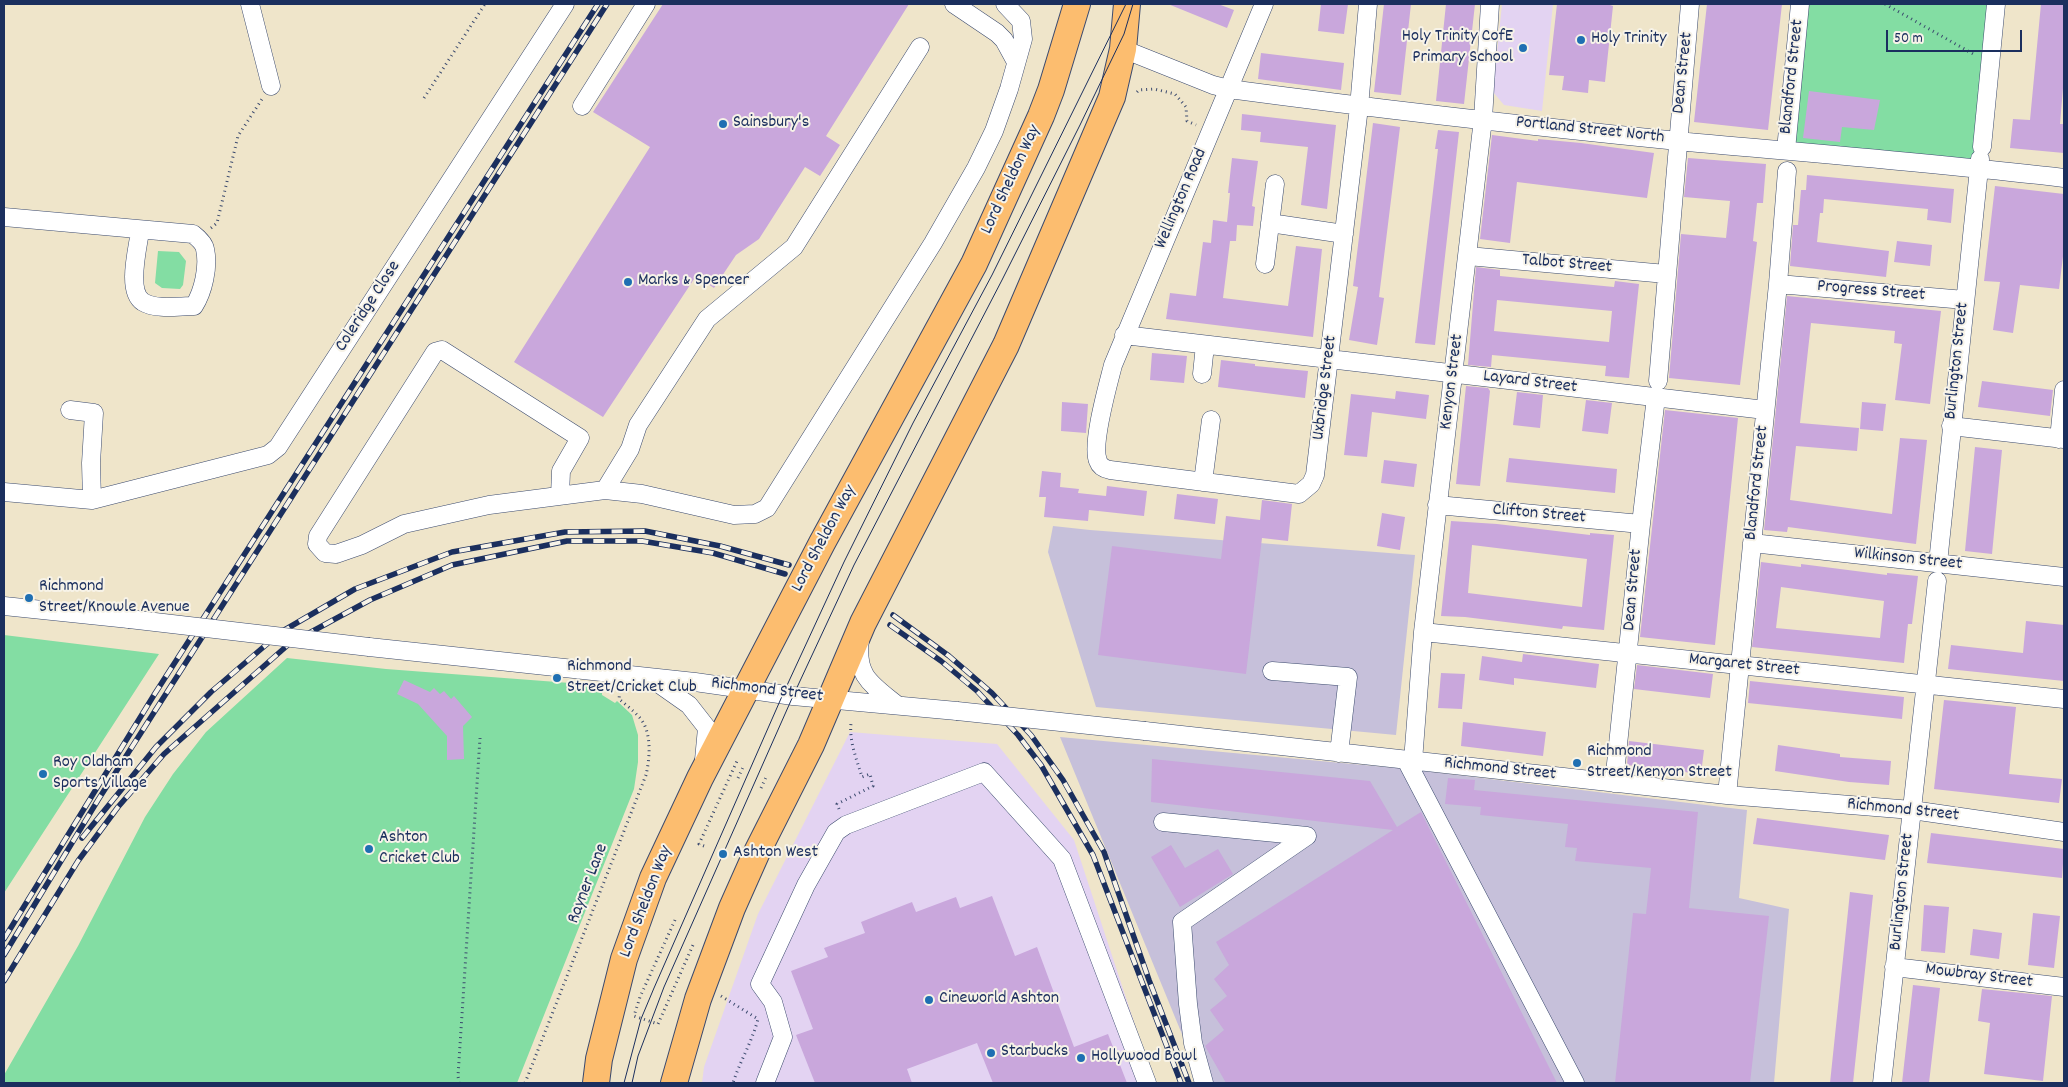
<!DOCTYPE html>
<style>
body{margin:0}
#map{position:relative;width:2068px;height:1087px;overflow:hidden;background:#efe5ca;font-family:Dekko,sans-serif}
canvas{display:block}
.frame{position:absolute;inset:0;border:5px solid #1b2f5e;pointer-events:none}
.scale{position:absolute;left:1886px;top:30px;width:136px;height:22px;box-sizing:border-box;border:2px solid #1b2f5e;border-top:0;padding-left:6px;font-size:15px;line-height:18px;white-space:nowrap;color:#1b2f5e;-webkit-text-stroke:4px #f7f3e8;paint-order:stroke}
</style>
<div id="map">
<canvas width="2068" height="1087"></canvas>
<div class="frame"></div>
<div class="scale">50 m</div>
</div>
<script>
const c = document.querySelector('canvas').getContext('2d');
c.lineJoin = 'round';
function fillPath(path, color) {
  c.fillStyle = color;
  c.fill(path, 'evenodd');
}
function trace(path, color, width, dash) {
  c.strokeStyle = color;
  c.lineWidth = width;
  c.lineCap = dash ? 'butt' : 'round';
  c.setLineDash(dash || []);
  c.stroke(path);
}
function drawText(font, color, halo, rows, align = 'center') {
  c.font = font + ' Dekko,sans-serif';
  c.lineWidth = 4;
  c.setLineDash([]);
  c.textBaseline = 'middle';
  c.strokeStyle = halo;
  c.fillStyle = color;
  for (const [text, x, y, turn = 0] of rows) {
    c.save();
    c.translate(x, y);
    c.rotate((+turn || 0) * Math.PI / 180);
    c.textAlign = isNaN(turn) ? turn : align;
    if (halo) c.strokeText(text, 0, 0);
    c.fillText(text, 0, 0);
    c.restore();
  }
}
fillPath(new Path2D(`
 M1502,4H1553L1542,111L1504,105L1493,92Z
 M850,732L997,744L1074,840L1154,1083H702L704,1067L758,914Z`), '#e3d3f2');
fillPath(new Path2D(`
 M1053,526L1090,530L1415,555L1396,735L1096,707L1048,552Z
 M1060,737L1407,769L1747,810L1739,898L1789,909L1774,1083H1202Z`), '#c6c0da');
fillPath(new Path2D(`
 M1807,4H1990L1974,168L1791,146Z
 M158,251L179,252L186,261L183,285L180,289L162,288L155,283Z
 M4,635L159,654L4,893Z
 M287,658L386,669L583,684L602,693V695L615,703L617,701L632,715L638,735V762L634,789L517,1083H4V1075L78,946L145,817L173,774L206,732Z`), '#83dda3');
fillPath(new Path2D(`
 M663,4H909L826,136L840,145L820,176L805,167L759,239L736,255L714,288L696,276L603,417L514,362L650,147L593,112Z
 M1168,4H1218L1234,10L1227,28Z
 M1321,4H1348L1344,34L1318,31Z
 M1384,4H1411L1401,95L1374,92Z
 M1446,4H1475L1464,104L1436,101Z
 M1557,4H1607L1613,6L1605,82L1589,80L1588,93L1562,90L1564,76L1549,75Z
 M1707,4H1782L1768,130L1694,122Z
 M2041,4H2064V76L2060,124H2064V153L2010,148L2013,119L2030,120Z
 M1261,53L1344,63L1341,90L1258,79Z
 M1809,91L1880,100L1874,130L1842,127L1840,142L1803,138Z
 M1242,114L1336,125L1327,209L1301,205L1308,147L1260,142L1261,132L1241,130Z
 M1373,123L1400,127L1379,297L1384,298L1377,345L1349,340L1358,287L1353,286Z
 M1438,130L1459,132L1435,345L1415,343L1438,149H1435Z
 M1492,135L1538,141V139L1581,143L1654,153L1647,198L1517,182L1510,243L1480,239Z
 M1232,158L1258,161L1252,206L1255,207L1253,226L1237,225L1236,241H1230L1223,298L1288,306L1296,246L1322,249L1313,337L1166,319L1170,293L1196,296L1203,242L1211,243L1213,220L1227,222L1230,193H1228Z
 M1688,158L1766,164L1763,203H1757L1753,241L1757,242L1740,385L1669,378L1681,234L1726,238L1730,201L1684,197Z
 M1807,175L1954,189L1951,223L1927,220L1928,209L1824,199L1823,213H1820L1817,242L1889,251L1886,277L1790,266L1793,225H1798L1801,190H1806Z
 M1995,186L2064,194V248L2059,289L2020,285L2013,333L1993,330L2000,282L1984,281Z
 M1897,241L1932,245L1930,266L1894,262Z
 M1476,267L1500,270V276L1614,287L1615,281L1639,284L1629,378L1605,376L1606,366L1492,355L1491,367L1468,365ZM1497,300L1612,311L1609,342L1494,331Z
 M1787,296L1941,311L1930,404L1895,400L1902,344L1894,343L1895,331L1811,323L1800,423L1859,428L1857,451L1796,446L1790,500L1892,514L1900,438L1927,440L1916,544L1788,527L1787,532L1764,530Z
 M1152,353L1187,356L1184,383L1150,380Z
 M1221,360L1255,364V366L1308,371L1305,398L1218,387Z
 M1982,381L2053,390L2050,416L1978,407Z
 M1466,386L1488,388L1490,391L1480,486L1456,484Z
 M1396,391L1429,395L1426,419L1372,412L1367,457L1344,455L1351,394L1395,399Z
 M1517,392L1543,395L1540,428L1513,425Z
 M1586,400L1612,403L1608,434L1582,431Z
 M1062,402L1088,404L1086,433L1061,431Z
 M1862,402L1886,404L1883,431L1860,429Z
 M1665,410L1738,418L1715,645L1640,637Z
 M1975,447L2002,450L1992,554L1965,551Z
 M1509,458L1617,469L1615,493L1506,482Z
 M1384,460L1417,464L1414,487L1381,483Z
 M1042,471L1061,473L1060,487L1079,489L1078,493L1106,496L1107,486L1147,491L1144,516L1089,510L1088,521L1044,517L1046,497H1039Z
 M1177,494L1218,499L1215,524L1174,519Z
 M1262,500L1292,504L1288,541L1262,538L1246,674L1098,655L1112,546L1221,559L1226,516L1260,520Z
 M1382,513L1405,517L1400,550L1377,546Z
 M1451,521L1497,524L1590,535V533L1614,535L1604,630L1563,626L1562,629L1465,617L1441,616ZM1472,545L1587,559L1582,607L1468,593Z
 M1761,562L1801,567V564L1887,575V573L1918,576L1912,624H1908L1904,663L1752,647ZM1781,587L1884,601L1880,638L1776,628Z
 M2026,621L2064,625V681L1948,669L1951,645L2023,653Z
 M1523,654L1599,664L1596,688L1514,678V685L1479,680L1482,656L1522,662Z
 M1637,665L1713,674L1710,698L1634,689Z
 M1441,673L1465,674L1462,709L1438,708Z
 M404,680L430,692L434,688L440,694L444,691L451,699L454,696L472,717L463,726L464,759L447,760V736L418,704L397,694Z
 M1750,681L1904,697L1902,719L1748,703Z
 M1944,700L2016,707L2009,774L2062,779L2059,803L1934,789Z
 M1463,722L1546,732L1543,756L1461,746Z
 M1629,741L1704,750L1701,774L1627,765Z
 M1778,745L1840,754V757L1891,761L1889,785L1849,782L1775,771Z
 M1152,759L1370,781L1397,827L1421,812L1557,1083H1226L1205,1046L1224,1030L1210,1010L1227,996L1214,979L1229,965L1216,942L1393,830L1151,802Z
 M1448,778L1475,780L1474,790L1698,812L1689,908L1769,916L1750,1083H1615L1633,913L1646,914L1651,868L1575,861L1577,848L1565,847L1568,824L1480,815L1481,807L1445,804Z
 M1757,818L1889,835L1885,860L1753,844Z
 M1931,833L2064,849L2062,878L1927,863Z
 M1171,845L1185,868L1218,849L1233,874L1180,907L1151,857Z
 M1850,892L1873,895L1853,1083H1830Z
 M992,896L1015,956L1037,947L1074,1047L1108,1034L1127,1083H993L977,1043L907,1069L912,1083H815L796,1035L813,1029L791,971L828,957L824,948L865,933L861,922L912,902L916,912L956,897L960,908Z
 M1924,905L1949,907L1945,953L1921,951Z
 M2033,913L2060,916L2054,968L2028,965Z
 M1973,929L2002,933L1999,959L1970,955Z
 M1913,985L1940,988L1929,1083H1902Z
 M1982,989L2052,996L2043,1081L1984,1074L1990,1023L1978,1021Z`), '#c9a7dc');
const minor = new Path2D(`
 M250,4L271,86
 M954,4L997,33L1004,40L1016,62
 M1264,4L1113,365C1108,385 1091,444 1098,461C1100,467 1105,469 1110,470L1299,494L1311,484L1315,475L1359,107L1368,4
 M1123,49L1213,85L1229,89C1378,109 1528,126 1678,141C1807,153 1936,163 2064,178
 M582,106L646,4
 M1982,147L1996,4
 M1786,150L1800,4
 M4,217L193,234C198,238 204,243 205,249C209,267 203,292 194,306C179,306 156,310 143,302C126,291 138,248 140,231
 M1270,223L1344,234
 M1468,256L1666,274
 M1265,264L1275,184
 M1778,284L1965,300
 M1124,335L1765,410
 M1202,374L1205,345
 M1658,381L1690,4
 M70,410L94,413L91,463L92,500
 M1951,426L2064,439
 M2059,439L2064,390
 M1203,482L1211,420
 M605,490L630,449L638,425L707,319L794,247L920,47
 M4,492L92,500L268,455L278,447L565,4
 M560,496L561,471L580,438L442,350L435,352L318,536L317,544L325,553L336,554L362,545L404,524L489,505L605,490L642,494L734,515L755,514L767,508L933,243L976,168L994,131L1009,89L1023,39L1021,21L1005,4
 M1437,505L1641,524
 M1752,543L2064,577
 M1938,563L1980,159
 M4,606L129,619
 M1423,632L2064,699
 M860,639C855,676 871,684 897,705
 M369,647L695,682L793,696L957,711
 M1272,671L1348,677L1339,753
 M652,679L689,705L707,728L704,760
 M1145,731L1727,795L1912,810L2064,832
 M1406,760L1575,1083
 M1413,761L1423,632L1483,119L1490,4
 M1614,783L1641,524L1656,397
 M1727,795L1778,284L1787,171
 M1163,822L1307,836L1182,922L1188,1004L1193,1043L1204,1083
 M1894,967L2064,987
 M765,1083L783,1037L773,1002L760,984L806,885L836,832L846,825L984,772L1062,859L1147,1083
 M1882,1083L1937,581`);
const highway = new Path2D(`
 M596,1083L599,1059L624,959L653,878L700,778L822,543L974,264L1041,116L1051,90L1077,4
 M674,1083L698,999L732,908L756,854L811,745L863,623L1006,345L1112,97L1123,49L1127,4`);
trace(minor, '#3b4a6e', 19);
trace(highway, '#3b4a6e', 28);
trace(new Path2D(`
 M1885,4L1975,55
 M1137,92L1139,90L1154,89L1175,94L1186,107L1187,121L1196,125
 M424,98L485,4
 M211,228L217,223L238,136L262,99
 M738,778L744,765
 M761,788L767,775
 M839,809L837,804L873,786L870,774L862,777C857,760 849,742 851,723
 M704,846L699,844L737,761
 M675,920L640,997L634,1016L658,1024L693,945
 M721,996L758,1019C752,1042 740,1061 733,1083
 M459,1083L458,1076L480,738
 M525,1083L646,775C650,758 652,732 640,718C634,711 626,705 619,699L620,690`), '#3b4a6e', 3, [1, 4]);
trace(minor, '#fff', 18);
trace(highway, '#fcbd6f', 26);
trace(new Path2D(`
 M624,1083L641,1019L654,988L783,694L844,562L913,423L992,275L1126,4
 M632,1083L638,1056L664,987L793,696L854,565L1002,280L1080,125L1124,34L1133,4`), '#1b2f5e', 1);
const rail = new Path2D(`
 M893,615L949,656L992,693L1031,735L1063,780L1104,852L1149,980L1189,1083
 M890,625L941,661L977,691L1018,735L1041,765L1093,855L1181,1083
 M82,838L156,747L211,692L281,632L355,589L452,552L565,532L645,531L720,546L789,565
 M4,939L154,695L598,4
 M4,955L98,800L607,4
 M4,981L78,861L118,807L164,754L289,644L370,600L452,565L567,541H642L713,553L785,574`);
trace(rail, '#1b2f5e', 5.5);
trace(rail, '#f7f3e8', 4, [11]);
const minorBridge = new Path2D(`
 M129,619L369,647
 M957,711L1145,731`);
trace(minorBridge, '#3b4a6e', 19, []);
trace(minorBridge, '#fff', 18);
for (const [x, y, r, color] of [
 [1581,40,5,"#1f6fb2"],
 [1523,48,5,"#1f6fb2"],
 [723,124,5,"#1f6fb2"],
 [628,282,5,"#1f6fb2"],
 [29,598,5,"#1f6fb2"],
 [557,678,5,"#1f6fb2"],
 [1577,763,5,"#1f6fb2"],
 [43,774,5,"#1f6fb2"],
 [369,849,5,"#1f6fb2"],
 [723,854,5,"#1f6fb2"],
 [929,1000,5,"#1f6fb2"],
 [991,1053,5,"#1f6fb2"],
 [1081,1058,5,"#1f6fb2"]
]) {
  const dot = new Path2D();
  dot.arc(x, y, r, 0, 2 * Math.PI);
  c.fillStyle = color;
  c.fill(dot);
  trace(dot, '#f7f3e8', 2);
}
drawText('18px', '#1b2f5e', '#f7f3e8', [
 ["Holy Trinity CofE",1513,38,"right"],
 ["Primary School",1513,59,"right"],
 ["Holy Trinity",1591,40],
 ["Sainsbury's",733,124],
 ["Marks & Spencer",638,282],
 ["Richmond",39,588],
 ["Street/Knowle Avenue",39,609],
 ["Richmond",567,668],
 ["Street/Cricket Club",567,689],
 ["Richmond",1587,753],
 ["Street/Kenyon Street",1587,774],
 ["Roy Oldham",53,764],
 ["Sports Village",53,785],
 ["Ashton",379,839],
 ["Cricket Club",379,860],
 ["Ashton West",733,854],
 ["Cineworld Ashton",939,1000],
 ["Starbucks",1001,1053],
 ["Hollywood Bowl",1091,1058]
], 'left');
drawText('18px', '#1b2f5e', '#f7f3e8', [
 ["Dean Street",1684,73,-84],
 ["Blandford Street",1793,77,-84],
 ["Portland Street North",1590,131,6],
 ["Lord Sheldon Way",1012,180,-65],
 ["Wellington Road",1182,199,-67],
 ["Talbot Street",1567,265,5],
 ["Progress Street",1871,292,5],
 ["Coleridge Close",369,307,-57],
 ["Burlington Street",1958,361,-84],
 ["Kenyon Street",1453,382,-83],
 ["Layard Street",1530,383,7],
 ["Uxbridge Street",1326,388,-83],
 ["Blandford Street",1758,483,-84],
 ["Clifton Street",1539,515,5],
 ["Lord Sheldon Way",825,539,-62],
 ["Wilkinson Street",1908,560,6],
 ["Dean Street",1634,590,-85],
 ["Margaret Street",1744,666,6],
 ["Richmond Street",767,691,7],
 ["Richmond Street",1500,770,6],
 ["Richmond Street",1903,811,6],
 ["Rayner Lane",589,884,-69],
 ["Burlington Street",1903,892,-84],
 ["Lord Sheldon Way",647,902,-69],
 ["Mowbray Street",1979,977,7]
]);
</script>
